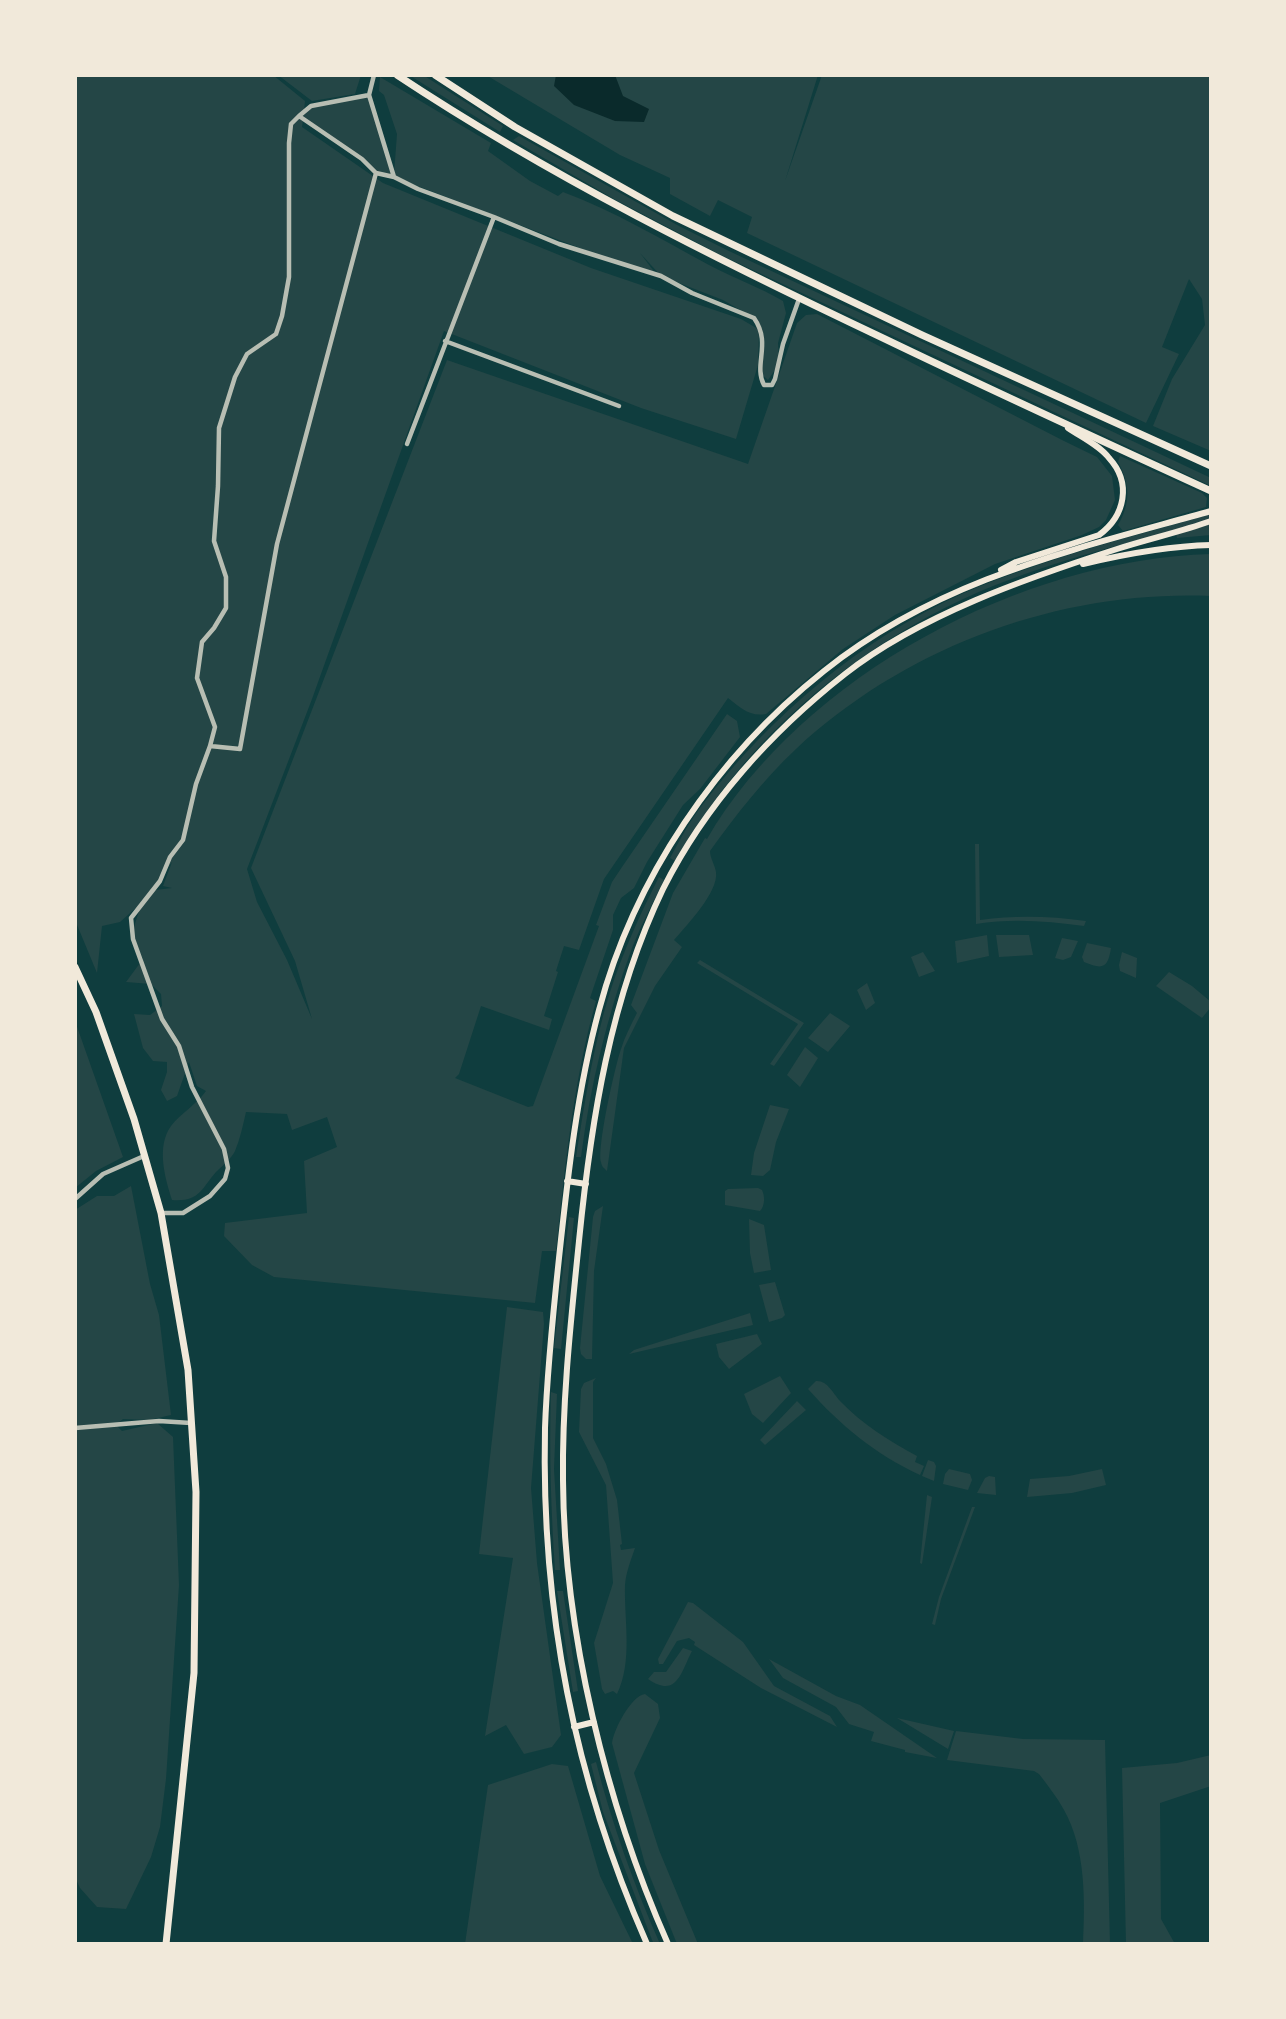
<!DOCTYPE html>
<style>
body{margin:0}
#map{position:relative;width:1286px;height:2019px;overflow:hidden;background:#0f3d3e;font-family:Inter,sans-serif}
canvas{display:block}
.frame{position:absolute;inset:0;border:77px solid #f1e9da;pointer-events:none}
</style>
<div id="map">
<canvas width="1286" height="2019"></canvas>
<div class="frame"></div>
</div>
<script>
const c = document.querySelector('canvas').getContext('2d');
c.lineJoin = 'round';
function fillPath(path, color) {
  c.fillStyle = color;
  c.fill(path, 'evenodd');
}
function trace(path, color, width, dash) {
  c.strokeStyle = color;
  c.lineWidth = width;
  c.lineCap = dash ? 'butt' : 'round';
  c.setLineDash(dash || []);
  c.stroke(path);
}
fillPath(new Path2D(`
 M75,75H273L305,101L304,110L311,106L369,95L394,174L397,134L384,95L379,91L380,77L491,143L488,151L530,181L558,196L563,192C614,211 661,239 709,265C734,278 759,287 783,301L786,313L778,343L779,364L768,380L760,373L763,356L759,332L758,365L736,439L641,408L444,331L312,699L247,869L257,902L287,960L312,1019L295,961L251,868L447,360L748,464L797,323L806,315L817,314L1064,441L1097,457L1112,476L1115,500L1106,520L1099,527L1082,535L995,564L895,615L843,649L766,714C749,717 740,707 728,698L604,879L579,950L564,946L556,971L558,972L544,1016L552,1019L549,1030L481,1006L459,1074L455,1078L528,1107L533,1106L599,926L596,925L612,882L622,867L727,714L737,721L740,737L700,789L683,805L647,862L634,888L621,898L613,915V930L590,998L596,1001C573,1083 565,1167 556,1251H542L535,1303L274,1277L252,1265L224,1236L225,1223L307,1213L304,1161L337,1147L327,1117L292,1130L287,1114L246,1112C243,1125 240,1139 235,1151C231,1159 223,1165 216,1172C201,1189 200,1202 172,1200C165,1178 156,1147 171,1126C181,1113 196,1105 206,1091L197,1086L189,1062L177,1096L167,1101L161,1090L167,1072V1062L153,1061L143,1048L134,1014L150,1015L162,1006L161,994L151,984L126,982L143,959L132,933L139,911L155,890L172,888L163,886L172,862L138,906L120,922L102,926L97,973L75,920ZM303,120L362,159L376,173L394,177L635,269L656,274L640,253L661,276L723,300L754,318L758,329L741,319L591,268L383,183L302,127Z
 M278,75H361L355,94L312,101Z
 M409,75H423L503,126L500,132Z
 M486,75H818L785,181L822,75H1211V451L1153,426L1172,379L1205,325L1202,299L1189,279L1162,347L1179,354L1146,423L747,233L752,217L718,200L710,216L670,194V178L620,155Z
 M519,136L679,226L729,251L1211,478V486L719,254L614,199L513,140Z
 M1120,456L1202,493L1207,498L1206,507L1123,531L1118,525C1131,503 1130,484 1118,462Z
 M1211,514V521C1134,541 1055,560 981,591C886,632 797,697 732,778C710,804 693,833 675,861L670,858C680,840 690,820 703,804C770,716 862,638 964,593C1043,559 1128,538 1211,514Z
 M1211,524V535L1177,538L1176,534Z
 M1211,554V596C1060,590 907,646 796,749C763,780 736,815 710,851C710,858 715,865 716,872C719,892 686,926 674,940L682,947L655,986L624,1048L607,1171C603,1167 602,1167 601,1162C597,1147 615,1066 621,1049C625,1036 631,1025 637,1013L631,1005L673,893L705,838L707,839C803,675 1023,559 1211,554Z
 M975,844H979L980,920C1016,915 1050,916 1086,921L1084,926C1048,921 1012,918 976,924Z
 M659,877L664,880C653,903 641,925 632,948C607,1016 590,1086 581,1157H576C585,1101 593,1046 610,992C623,952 640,914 659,877Z
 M987,935L989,956L957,963L955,941Z
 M996,935H1029L1033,955L999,957Z
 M1062,938L1078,941L1071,957L1063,960L1055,958Z
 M1087,943L1111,948C1108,968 1103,970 1084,962L1082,957Z
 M923,952L935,971L919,977L911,957Z
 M1122,952L1137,958L1136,978L1120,971L1119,965Z
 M700,960L804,1023L774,1066L770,1064L798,1024L697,963Z
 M1169,972L1192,986L1211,1002V1007L1202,1018L1156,986Z
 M867,983L875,1003L866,1010L857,990Z
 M830,1013L850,1026L828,1052L808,1038Z
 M75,1021L123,1157L96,1171L75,1188Z
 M805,1047L818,1058L800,1087L787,1075Z
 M770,1105L789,1109L776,1142L770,1170L763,1176L751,1175L754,1153Z
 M131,1186L150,1284L159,1315L171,1415L149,1420L123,1419L116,1425L122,1431L157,1423L173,1437L179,1585L166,1779L160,1827L151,1857L126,1909L97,1907L80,1888L75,1877V1210L97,1196H114Z
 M758,1188L762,1190C765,1196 765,1206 760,1211L725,1205V1191L728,1189Z
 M603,1206L594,1271L592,1359H586L581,1354L580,1348L593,1217L595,1211Z
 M569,1217L574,1218L561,1349L554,1348Z
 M749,1219L764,1225L771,1270L754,1273L750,1253Z
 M775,1282L785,1315L782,1318L769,1322L759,1285Z
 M507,1307L543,1312L544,1324L531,1488L537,1563L561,1735L552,1747L524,1754L506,1725L485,1736L513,1558L479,1554Z
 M750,1313L753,1325L629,1354L634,1350Z
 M757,1334L762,1344L729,1369L719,1357L716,1344Z
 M780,1376L791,1393L763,1423L752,1414L744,1394Z
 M596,1378L593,1382V1438L606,1464L617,1500L622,1544L620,1545L621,1550L635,1548C631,1560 626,1572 625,1585C624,1621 633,1661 617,1694L613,1691L605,1694L602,1689L594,1643L613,1583L606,1485L579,1432L581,1389L584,1383Z
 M816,1381C827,1380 833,1393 840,1401C862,1424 889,1441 917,1456L915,1462L924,1466L920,1475C875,1454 841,1426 808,1389Z
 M551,1392L557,1394L554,1469L560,1570H555C551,1510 549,1452 551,1392Z
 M797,1401L806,1410L765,1445L760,1440Z
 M928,1460L934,1462L936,1466L934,1481L922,1476Z
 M949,1469L970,1474L972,1480L968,1490L943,1484L945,1474Z
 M1102,1469L1106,1485L1072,1493L1027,1497L1030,1479L1069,1476Z
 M989,1476L995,1477L996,1495L977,1493L985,1478Z
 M927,1495L932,1497L922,1564L920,1563Z
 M972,1507H975L941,1599L935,1625L932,1624L939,1597Z
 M557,1591H563L578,1691L573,1692Z
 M688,1602L693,1603L743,1642L774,1686L830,1716L837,1727L761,1688L694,1645L695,1642L689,1638L677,1641L663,1664H659L658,1659Z
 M683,1648L692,1651C681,1672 677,1699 648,1679L654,1672H666Z
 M769,1659L836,1696L860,1705L937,1758L905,1752V1750L871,1741L874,1732L849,1724L836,1707L783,1678Z
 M645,1694L658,1704L660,1718L634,1773L659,1850L698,1944H677L645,1864L612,1743C614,1729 631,1696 645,1694Z
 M897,1718L954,1731L948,1749Z
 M956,1731L1023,1739L1105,1740L1110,1944H1083C1085,1901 1086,1849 1064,1810C1057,1797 1048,1786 1039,1774L1034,1771L947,1760Z
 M1211,1755V1786L1160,1803L1161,1919L1175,1944H1126L1122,1768L1177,1763Z
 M596,1762C612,1824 634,1885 660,1944H654L652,1940L603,1812L591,1764Z
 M552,1764L568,1766L600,1876L633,1944H465L488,1785Z`), '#244646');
fillPath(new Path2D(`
 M556,75H615L623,96L649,109L644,122L615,121L574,105L554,86Z`), '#0a2a2b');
trace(new Path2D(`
 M374,75L369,95L394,177
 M299,116L311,106L369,95
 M445,341L619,406
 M407,444L494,217
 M210,746L215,727L197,678L202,642L214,628L226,608V577L214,541L218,486L219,428L235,377L247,354L276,334L282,316L289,277V143L291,124L299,116L362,159L376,173L394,177L418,189L494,217L559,244L661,276L692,293L754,318C772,344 753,364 764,385H772L775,379L783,344L799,299
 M75,1199L103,1174L144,1156
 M162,1213H183L210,1196L225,1179L228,1168L224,1149L192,1087L179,1046L162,1019L133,939L131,918L160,881L170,857L183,840L196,784L210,746L240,749L277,544L376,173
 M75,1428L159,1421L191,1423`), '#b8beb3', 4.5);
trace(new Path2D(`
 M1083,564C1125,554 1167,546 1211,545
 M1001,570L1016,562L1099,535C1125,516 1132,483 1109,458C1099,445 1081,437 1068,428
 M567,1181L586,1184
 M574,1727L594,1722
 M647,1944C574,1778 541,1610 545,1428C547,1371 553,1314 559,1258C568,1174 577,1091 599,1010C634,878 717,756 824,671C939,579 1073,550 1211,511
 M668,1944C606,1804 564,1633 563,1480C562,1400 571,1320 579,1241C591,1121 610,999 663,889C705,805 771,732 845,674C920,615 1027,578 1117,549C1148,539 1180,532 1211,521`), '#f1e9da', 6);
trace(new Path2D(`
 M397,75C551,177 718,260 885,339C993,391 1102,441 1211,491
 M435,75L515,127L673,216L922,335L1211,466
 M75,967L96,1012L134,1119L161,1213L188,1370L196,1492L194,1673L166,1944`), '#f1e9da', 7);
</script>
